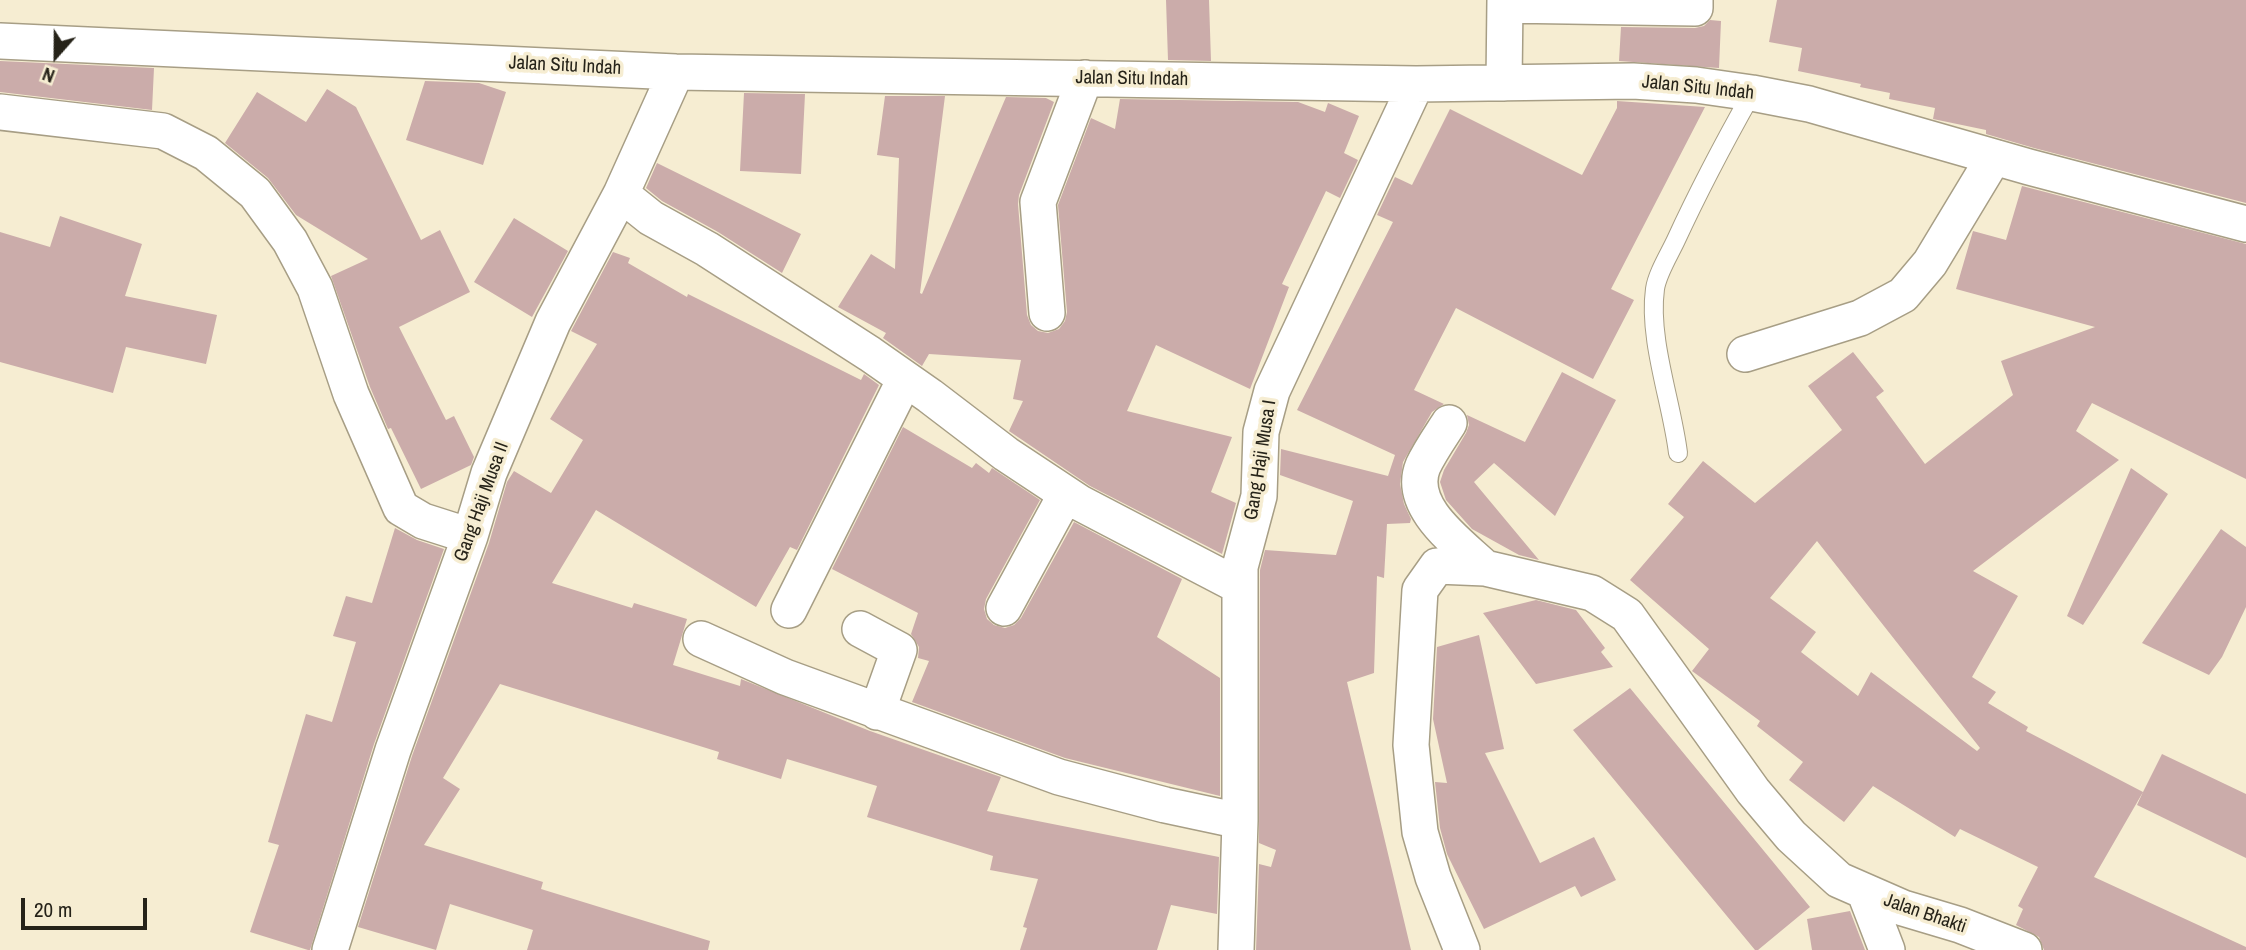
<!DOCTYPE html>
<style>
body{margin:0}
#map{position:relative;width:2246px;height:950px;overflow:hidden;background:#f6edd2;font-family:"Archivo Narrow",sans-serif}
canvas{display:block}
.north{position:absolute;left:21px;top:21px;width:70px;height:70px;-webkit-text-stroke:5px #f6edd2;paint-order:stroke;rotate:201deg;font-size:19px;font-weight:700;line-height:28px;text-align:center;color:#262319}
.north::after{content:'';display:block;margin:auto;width:24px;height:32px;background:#262319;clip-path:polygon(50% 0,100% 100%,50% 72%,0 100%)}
.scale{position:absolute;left:21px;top:898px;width:126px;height:32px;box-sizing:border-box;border:4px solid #262319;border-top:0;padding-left:9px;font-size:21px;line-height:24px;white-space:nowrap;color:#262319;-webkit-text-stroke:5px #f6edd2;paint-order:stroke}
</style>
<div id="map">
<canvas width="2246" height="950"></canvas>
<div class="north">N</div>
<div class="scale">20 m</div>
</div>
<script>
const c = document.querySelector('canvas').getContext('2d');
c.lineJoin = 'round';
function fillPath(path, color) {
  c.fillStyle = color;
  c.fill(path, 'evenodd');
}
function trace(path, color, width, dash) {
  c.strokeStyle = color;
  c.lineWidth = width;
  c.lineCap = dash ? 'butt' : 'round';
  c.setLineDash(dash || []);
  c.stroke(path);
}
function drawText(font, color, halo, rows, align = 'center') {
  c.font = font + ' "Archivo Narrow",sans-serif';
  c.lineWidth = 7;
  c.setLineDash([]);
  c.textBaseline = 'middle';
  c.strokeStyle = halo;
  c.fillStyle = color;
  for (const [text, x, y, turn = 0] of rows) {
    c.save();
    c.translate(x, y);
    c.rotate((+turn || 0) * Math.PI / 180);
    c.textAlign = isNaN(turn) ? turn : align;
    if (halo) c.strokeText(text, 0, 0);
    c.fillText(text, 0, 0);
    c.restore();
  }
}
fillPath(new Path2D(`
 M1166,0H1209L1211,61L1168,60Z
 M1777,0H2246V203L2034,148L1986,134V130L1933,119L1935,108L1889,99L1890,93L1860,87L1861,84L1798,71L1802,48L1769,42Z
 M1710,20L1721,21L1719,68L1619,61L1621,27L1695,28L1704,26Z
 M0,61L154,68L152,110L0,92Z
 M425,81L479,83L506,92L483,165L406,140Z
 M327,89L356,107L421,240L440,230L470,292L399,327L446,420L454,416L474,457L471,465L421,489L391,428L388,429L370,387L331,276L368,259L296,215L268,178L225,143L257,92L306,122Z
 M744,93L805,94L801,174L740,171Z
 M885,96H945L920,293L922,294L1006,97L1046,98L1054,102L1019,195L1018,204L1027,315L1031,325L1038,331L1048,333L1059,329L1065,321L1067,312L1058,205L1091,118L1115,129L1120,99L1298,102L1325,112L1328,103L1359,116L1344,153L1358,160L1340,198L1326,191L1282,284L1289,287L1250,389L1156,345L1127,411L1232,437L1211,492L1236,503L1222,554L1090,486L1009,431L1023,401L1013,399L1021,360L929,354L922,366L883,338L886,333L838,307L871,254L895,269L899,158L877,155Z
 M1617,101L1705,107L1611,289L1634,300L1593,379L1456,308L1414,390L1444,404L1432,412L1403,462L1400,484L1404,504L1411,519L1410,523L1387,524L1384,578L1377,576L1374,673L1347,682L1411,950H1256L1259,864L1271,867L1276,850L1259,843L1260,570L1265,550L1336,555L1353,501L1280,475L1281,449L1388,476L1395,455L1297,410L1393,222L1377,215L1395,177L1412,185L1450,109L1582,175L1617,108Z
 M657,163L801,234L782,273L718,232L662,201L646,188Z
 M2022,186L2246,244V479L2092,403L2076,431L2119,460L1973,571L2018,596L1972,677L1996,692L1988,703L2028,727L2026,731L2143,792L2162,754L2246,794V858L2137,805L2143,792L2094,877L2246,947V950H2044L2039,937L2016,925L2023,909L2018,906L2038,867L1960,829L1955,837L1873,786L1844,822L1789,780L1803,762L1757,726L1760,721L1692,671L1709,649L1630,580L1684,517L1668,504L1703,461L1755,503L1842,430L1808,386L1853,352L1884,391L1876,397L1925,464L2013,395L2001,361L2095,327L1956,289L1973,231L2006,240ZM1817,541L1980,748L1977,751L1871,672L1858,696L1801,652L1816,632L1770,598Z
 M60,216L142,244L125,296L217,315L206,364L126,347L113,393L0,362V232L50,247Z
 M514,218L568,251L532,317L474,282Z
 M613,252L630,258L628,263L687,297L688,294L861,380L864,374L879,385L797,550L790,547L756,607L596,510L552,583L632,608L634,603L687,619L673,665L740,686L741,679L870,731L1001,777L987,811L1219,857L1217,914L1171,905L1157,950H1020L1027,928L1023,927L1038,879L990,870L993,856L867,817L877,786L787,759L781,779L717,759L719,752L500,684L443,778L460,789L424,845L543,882L541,889L710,941L708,950H527L533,930L450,904L436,950L358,927L412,756L489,543L507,482L514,471L551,493L583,440L550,419L597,344L571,331Z
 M1562,372L1616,400L1555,516L1494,463L1474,482L1539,560L1519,555L1472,529L1446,500L1440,482L1444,470L1466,433L1469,425L1467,415L1525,442Z
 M903,427L972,468L976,463L989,473L992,468L1040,500L986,599L984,609L987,619L994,625L1005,628L1014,625L1021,618L1074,522L1182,579L1157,637L1220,678V796L1065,758L912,702L929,661L918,658L919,647L911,634L918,613L832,569Z
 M2131,468L2168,494L2083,625L2067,616Z
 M395,528L417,540L444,549L374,744L310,950H308L250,932L279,845L268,842L306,714L332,722L356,642L333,636L346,596L372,603Z
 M2221,529L2246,547V607L2222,657L2209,675L2142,643Z
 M1536,600L1576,610L1605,648L1601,652L1613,667L1536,684L1483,613Z
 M1479,635L1504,749L1485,753L1540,863L1594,837L1616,880L1581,897L1575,886L1484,929L1447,854L1440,828L1435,782L1447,783L1433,719L1437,647Z
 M1630,688L1810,907L1758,950H1755L1573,730Z
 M1850,911L1865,950H1812L1807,919Z`), '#cbacaa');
const service = new Path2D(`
 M1678,453C1672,403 1648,339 1655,289C1657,274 1669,255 1676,240C1699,190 1725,141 1752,93`);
const minor = new Path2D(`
 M1505,5L1695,8V0
 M0,41L676,72L1416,84L1633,81L1696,85L1752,93L1809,104L2029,167L2246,224
 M1504,83L1505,0
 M0,112L163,131L206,153L255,193L290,241L315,288L351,394L401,508L423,521L470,536
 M621,194L651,218L707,249L870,354L930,396L1006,454L1080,503L1239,586
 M1047,313L1038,202L1085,78
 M1745,354L1860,318L1903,295L1930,263L1994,157
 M1449,423C1440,437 1430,451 1423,466C1406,507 1460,544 1485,568
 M1004,608L1066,494
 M789,610L905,379
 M860,629L899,650L877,712
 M701,639L785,677L1059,777L1165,805L1240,821
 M1865,893L1887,950
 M330,950L393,750L470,536L489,473L553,322L621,194L676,72
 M1236,950L1240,821V567L1259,496L1261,432L1272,391L1416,84
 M1462,950L1433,877L1420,832L1411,745L1420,590L1437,566L1485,568L1592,593L1627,615L1753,791L1791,836L1839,880L1903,908L1960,925L2024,950`);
trace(service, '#a79e85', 20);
trace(minor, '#a79e85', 38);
trace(service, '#fff', 18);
trace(minor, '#fff', 35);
drawText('19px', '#262319', '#f6edd2', [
 ["Jalan Situ Indah",565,66,3],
 ["Jalan Situ Indah",1132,79,1],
 ["Jalan Situ Indah",1698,88,6],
 ["Gang Haji Musa I",1261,460,-81],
 ["Gang Haji Musa II",482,502,-70],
 ["Jalan Bhakti",1925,914,19]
]);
</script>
